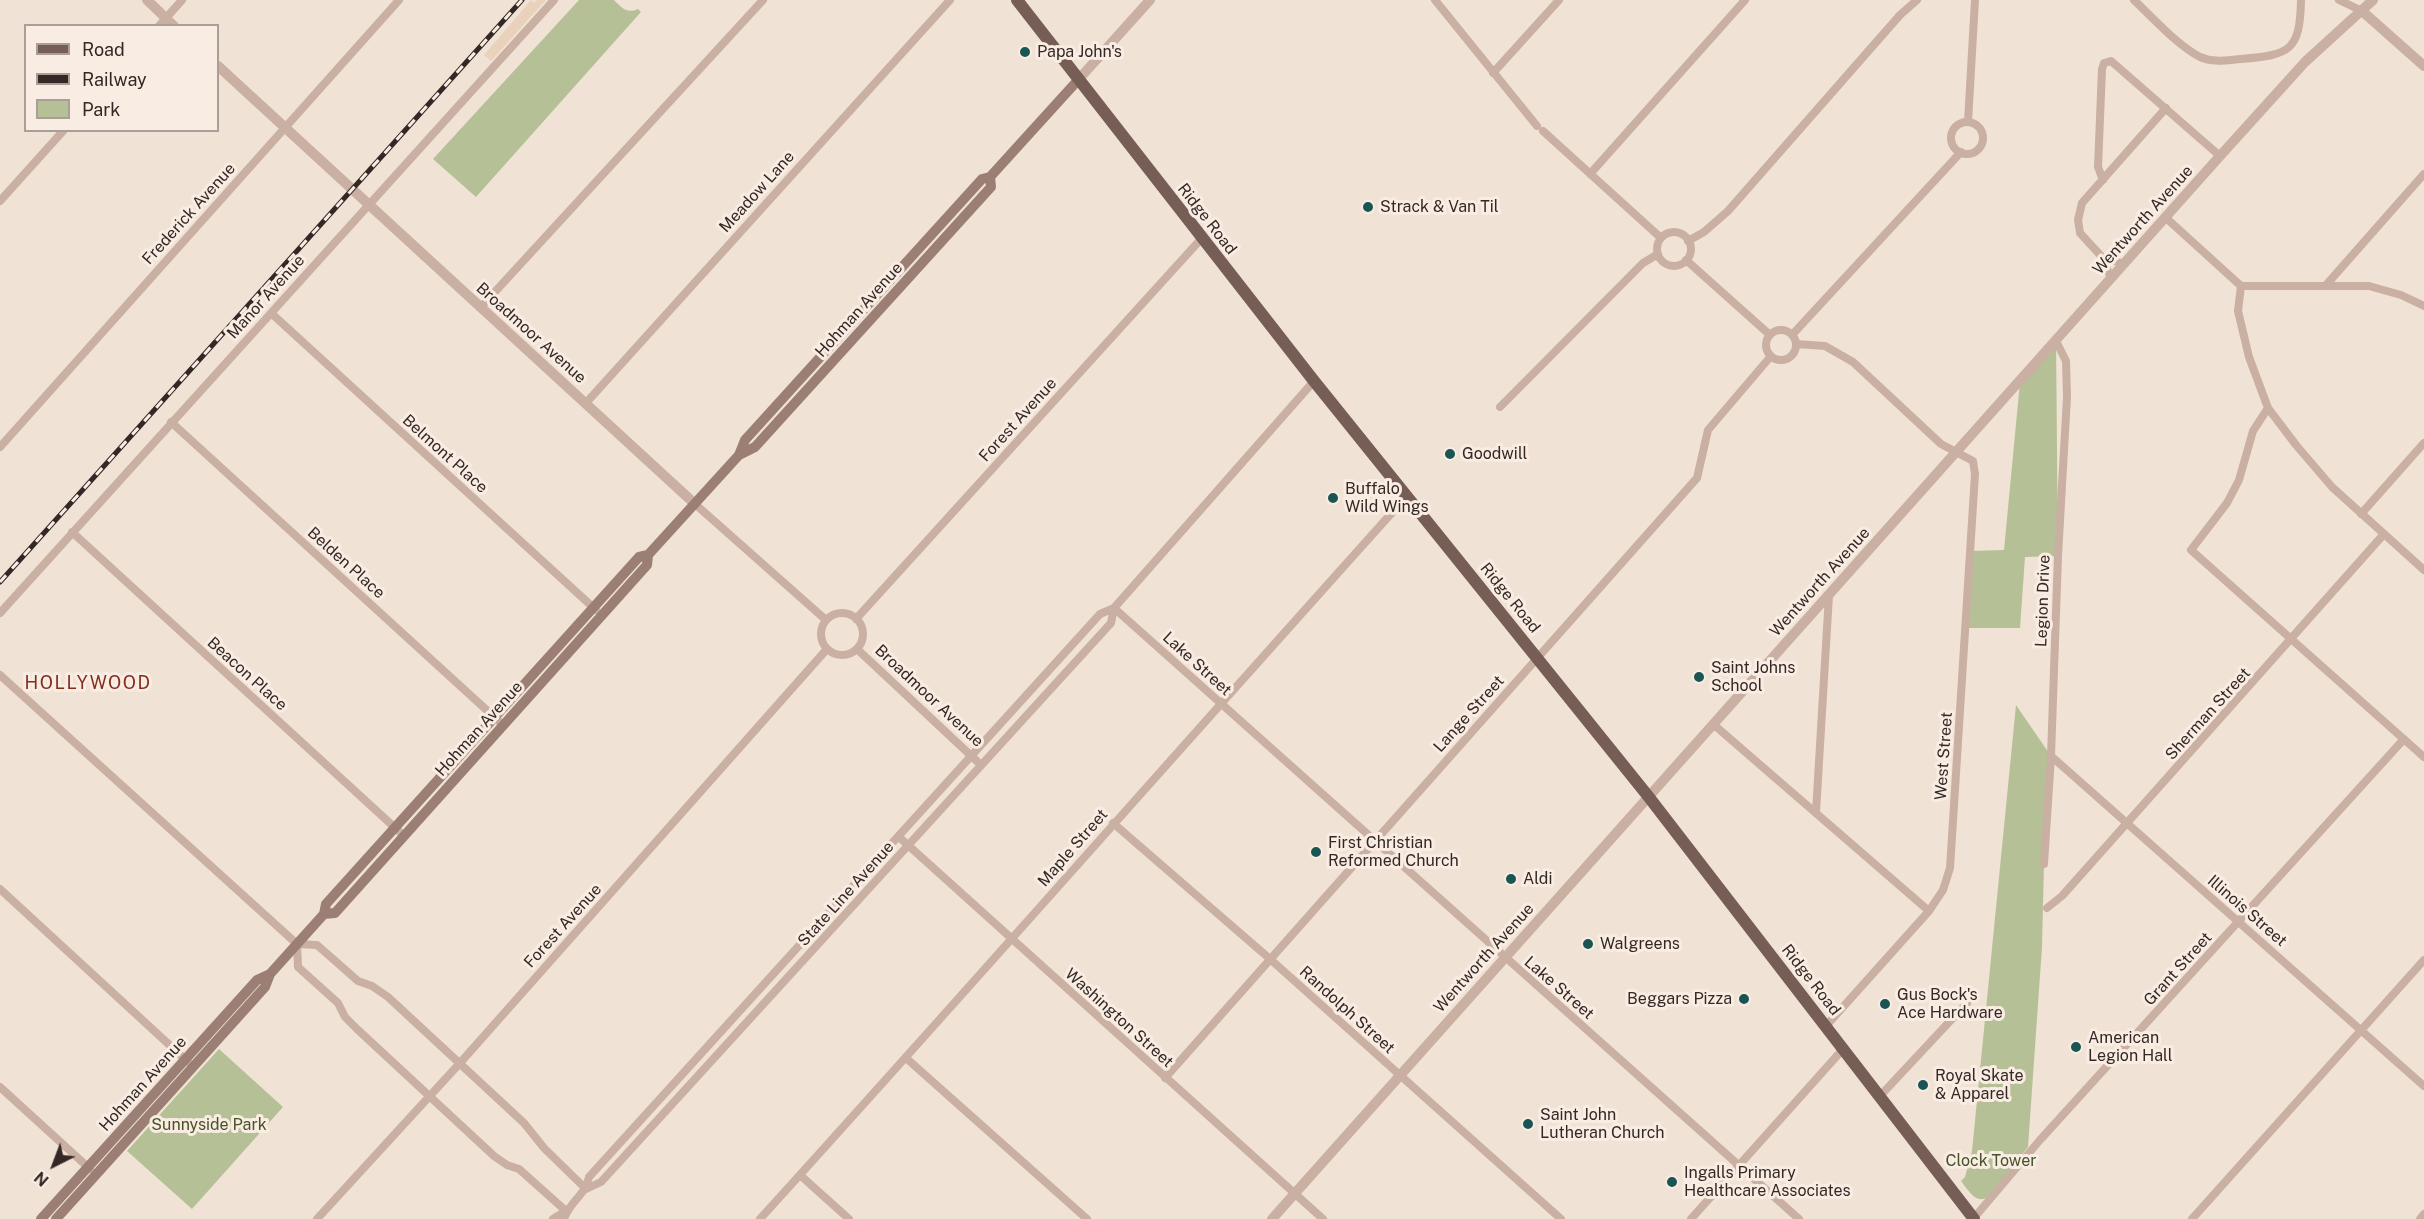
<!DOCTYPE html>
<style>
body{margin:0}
#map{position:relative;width:2424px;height:1219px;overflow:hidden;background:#f1e2d6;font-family:"Public Sans",sans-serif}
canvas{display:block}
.legend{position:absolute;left:24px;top:24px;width:195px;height:108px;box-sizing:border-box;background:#f9ece2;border:2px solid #aa9e96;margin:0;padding:8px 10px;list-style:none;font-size:18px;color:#332825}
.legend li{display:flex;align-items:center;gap:12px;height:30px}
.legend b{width:30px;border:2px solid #aa9e96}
.north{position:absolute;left:24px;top:1135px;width:60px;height:60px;-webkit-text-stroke:4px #f9ece2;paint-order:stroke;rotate:222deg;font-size:16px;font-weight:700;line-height:24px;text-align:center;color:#332825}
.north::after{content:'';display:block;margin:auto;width:21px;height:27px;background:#332825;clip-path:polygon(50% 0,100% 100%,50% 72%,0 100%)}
</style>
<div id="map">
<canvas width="2424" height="1219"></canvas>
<ul class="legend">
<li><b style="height:8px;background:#765d55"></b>Road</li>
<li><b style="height:8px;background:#332825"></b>Railway</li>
<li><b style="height:16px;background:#b5c096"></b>Park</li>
</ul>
<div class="north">N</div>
</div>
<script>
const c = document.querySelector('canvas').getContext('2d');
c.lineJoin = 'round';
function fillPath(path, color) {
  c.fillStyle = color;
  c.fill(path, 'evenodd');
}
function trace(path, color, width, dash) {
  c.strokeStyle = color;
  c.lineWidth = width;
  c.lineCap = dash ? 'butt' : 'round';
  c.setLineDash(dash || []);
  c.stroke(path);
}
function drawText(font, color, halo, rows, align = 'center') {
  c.font = font + ' "Public Sans",sans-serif';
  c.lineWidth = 6;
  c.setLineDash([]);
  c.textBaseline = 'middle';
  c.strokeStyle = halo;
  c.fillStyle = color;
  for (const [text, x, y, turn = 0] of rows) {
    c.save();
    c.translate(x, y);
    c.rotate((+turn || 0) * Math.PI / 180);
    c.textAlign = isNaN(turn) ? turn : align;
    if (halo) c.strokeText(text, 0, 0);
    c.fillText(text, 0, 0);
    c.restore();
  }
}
fillPath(new Path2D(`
 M579,0H614C622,8 627,14 638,9L641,12L476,197L433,159Z
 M2056,341L2058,556L2025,557L2020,628H1965L1970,551L2004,550L2020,382Z
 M2016,705L2051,756L2044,864L2042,947L2028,1147L1991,1194C1978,1207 1970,1193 1961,1181L1965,1177L1972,1151Z
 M219,1049L283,1107L192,1209L127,1151Z`), '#b5c096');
fillPath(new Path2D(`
 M531,0L534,3L537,0H546L491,61L484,55Z`), '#ead1bc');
trace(new Path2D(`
 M1435,0L1537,126
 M2134,0C2154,19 2176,44 2200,57C2213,63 2227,60 2241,59C2290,55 2300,51 2301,0
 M2339,0L2362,11
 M159,26L182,0
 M1493,73L1559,0
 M1968,122L1975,0
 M1951 138a16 16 0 1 1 32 0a16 16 0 1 1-32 0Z
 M1543,131L1661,238
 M1590,174L1745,0
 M2103,180L2098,167L2102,69L2104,63L2111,61L2220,156
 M0,201L64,130
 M2165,217L2241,286
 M1657 249a17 17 0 1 1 34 0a17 17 0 1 1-34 0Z
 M1688,241L1704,232L1728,211L1900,15L1917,0
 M2102,257L2111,278
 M1686,260L1770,335
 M2124,264L2102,257L2080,233L2078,220L2082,203L2166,108
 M2327,284L2424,174
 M2241,286L2238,311L2249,357L2268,408L2296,445L2332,487L2424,570
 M2241,286H2369L2401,295L2424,306
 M481,307L763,0
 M271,313L596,610
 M1766 345a15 15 0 1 1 30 0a15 15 0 1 1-30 0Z
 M1792,335L1961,152
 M1796,344L1825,346L1853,362L1941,444L1973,461L1975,474L1950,868L1943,890L1929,911L1826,1026
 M586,403L950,0
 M1500,407L1643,263L1658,254
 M2268,408L2253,431L2239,480L2227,503L2191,550L2424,757
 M171,422L503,725
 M0,447L399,0
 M695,504L826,620
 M2361,514L2424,443
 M72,532L404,836
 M1114,608L1799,1219
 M0,613L554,0
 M821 634a21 21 0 1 1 42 0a21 21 0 1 1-42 0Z
 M856,619L1201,239
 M857,649L981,765
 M0,675L297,944L317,945L358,981L372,986L388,997L524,1123L544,1148L586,1189
 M1713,724L1929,911
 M2051,756L2424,1086
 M1816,812L1829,595
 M1113,823L1270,959L1561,1219
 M899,837L1323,1219
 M2044,864L2051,756L2058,556L2067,397L2066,361L2056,341
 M0,889L188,1062
 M2047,908L2062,896L2384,534
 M297,944L298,967L338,1003L345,1017L357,1029L494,1156L507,1165L519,1169L566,1211
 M906,1058L1087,1219
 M1165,1078L1697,478L1708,430L1771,356
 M0,1087L90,1169
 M1880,1096L1967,1003
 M800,1175L849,1219
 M586,1189L601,1182L1111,623L1114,608
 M317,1219L460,1063L827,649
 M553,1219L566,1211
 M564,1219C569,1202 585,1196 589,1177L1100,614L1114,608L1314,381
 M760,1219C977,980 1191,736 1407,496
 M1691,1219L1844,1048
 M1973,1219L2040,1140L2404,739
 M2192,1219L2424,960
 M2420,1219L2424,1214`), '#c9b0a2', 8);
trace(new Path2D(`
 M147,0L174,26
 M2362,11L2424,66
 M218,66L695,504
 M1079,79L1150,0
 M1272,1219L2220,156L2305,62L2373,0`), '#c9b0a2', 10);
trace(new Path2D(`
 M739,455L755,447L991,187L990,177
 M324,914L335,913L647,565L648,555
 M41,1219L257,980L270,974
 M56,1219L265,987L270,974L324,914L326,904L639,557L648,555L739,455L745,440L982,179L990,177L1079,79`), '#9c7f74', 10);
trace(new Path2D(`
 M1017,0L1314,381L1648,796L1974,1219`), '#765d55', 12);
const rail = new Path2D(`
 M0,582L522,0`);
trace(rail, '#332825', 5);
trace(rail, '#f9ece2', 3, [9]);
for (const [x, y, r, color] of [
 [1025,52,6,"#1a5553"],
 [1368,207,6,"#1a5553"],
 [1450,454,6,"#1a5553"],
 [1333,498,6,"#1a5553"],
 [1699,677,6,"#1a5553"],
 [1316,852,6,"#1a5553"],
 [1511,879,6,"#1a5553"],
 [1588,944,6,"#1a5553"],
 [1744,999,6,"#1a5553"],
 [1885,1004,6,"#1a5553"],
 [2076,1047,6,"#1a5553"],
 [1923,1085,6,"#1a5553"],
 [1528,1124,6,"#1a5553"],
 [1672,1182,6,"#1a5553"]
]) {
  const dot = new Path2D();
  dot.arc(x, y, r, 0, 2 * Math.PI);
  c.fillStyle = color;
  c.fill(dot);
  trace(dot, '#f9ece2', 2);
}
drawText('16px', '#332825', '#f9ece2', [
 ["Papa John's",1037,52],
 ["Strack & Van Til",1380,207],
 ["Goodwill",1462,454],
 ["Buffalo",1345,489],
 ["Wild Wings",1345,507],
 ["Saint Johns",1711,668],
 ["School",1711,686],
 ["First Christian",1328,843],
 ["Reformed Church",1328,861],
 ["Aldi",1523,879],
 ["Walgreens",1600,944],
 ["Gus Bock's",1897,995],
 ["Ace Hardware",1897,1013],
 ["Beggars Pizza",1732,999,"right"],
 ["American",2088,1038],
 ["Legion Hall",2088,1056],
 ["Royal Skate",1935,1076],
 ["& Apparel",1935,1094],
 ["Saint John",1540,1115],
 ["Lutheran Church",1540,1133],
 ["Ingalls Primary",1684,1173],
 ["Healthcare Associates",1684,1191]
], 'left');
drawText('16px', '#332825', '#f9ece2', [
 ["Meadow Lane",757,192,-48],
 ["Frederick Avenue",189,214,-48],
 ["Ridge Road",1207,219,52],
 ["Wentworth Avenue",2143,220,-48],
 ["Manor Avenue",266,297,-48],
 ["Hohman Avenue",859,310,-48],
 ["Broadmoor Avenue",531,333,42],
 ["Forest Avenue",1018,420,-48],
 ["Belmont Place",445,454,42],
 ["Belden Place",346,563,42],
 ["Wentworth Avenue",1820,582,-48],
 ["Ridge Road",1510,598,51],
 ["Legion Drive",2043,601,-88],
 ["Lake Street",1197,664,42],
 ["Beacon Place",247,674,42],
 ["Broadmoor Avenue",929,696,43],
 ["Lange Street",1469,714,-48],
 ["Sherman Street",2208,714,-48],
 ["Hohman Avenue",479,729,-48],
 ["West Street",1944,756,-86],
 ["Maple Street",1073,848,-49],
 ["State Line Avenue",846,894,-48],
 ["Illinois Street",2247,911,41],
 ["Forest Avenue",563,926,-48],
 ["Wentworth Avenue",1484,958,-48],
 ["Grant Street",2178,969,-48],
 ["Ridge Road",1811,980,52],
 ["Lake Street",1559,988,41],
 ["Randolph Street",1347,1010,42],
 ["Washington Street",1119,1018,42],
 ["Hohman Avenue",143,1084,-48]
]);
drawText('16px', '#465228', '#f9ece2', [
 ["Sunnyside Park",209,1125],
 ["Clock Tower",1991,1161]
]);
c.letterSpacing = '1.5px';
drawText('18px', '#832c1d', '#f9ece2', [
 ["HOLLYWOOD",88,683]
]);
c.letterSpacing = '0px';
</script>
